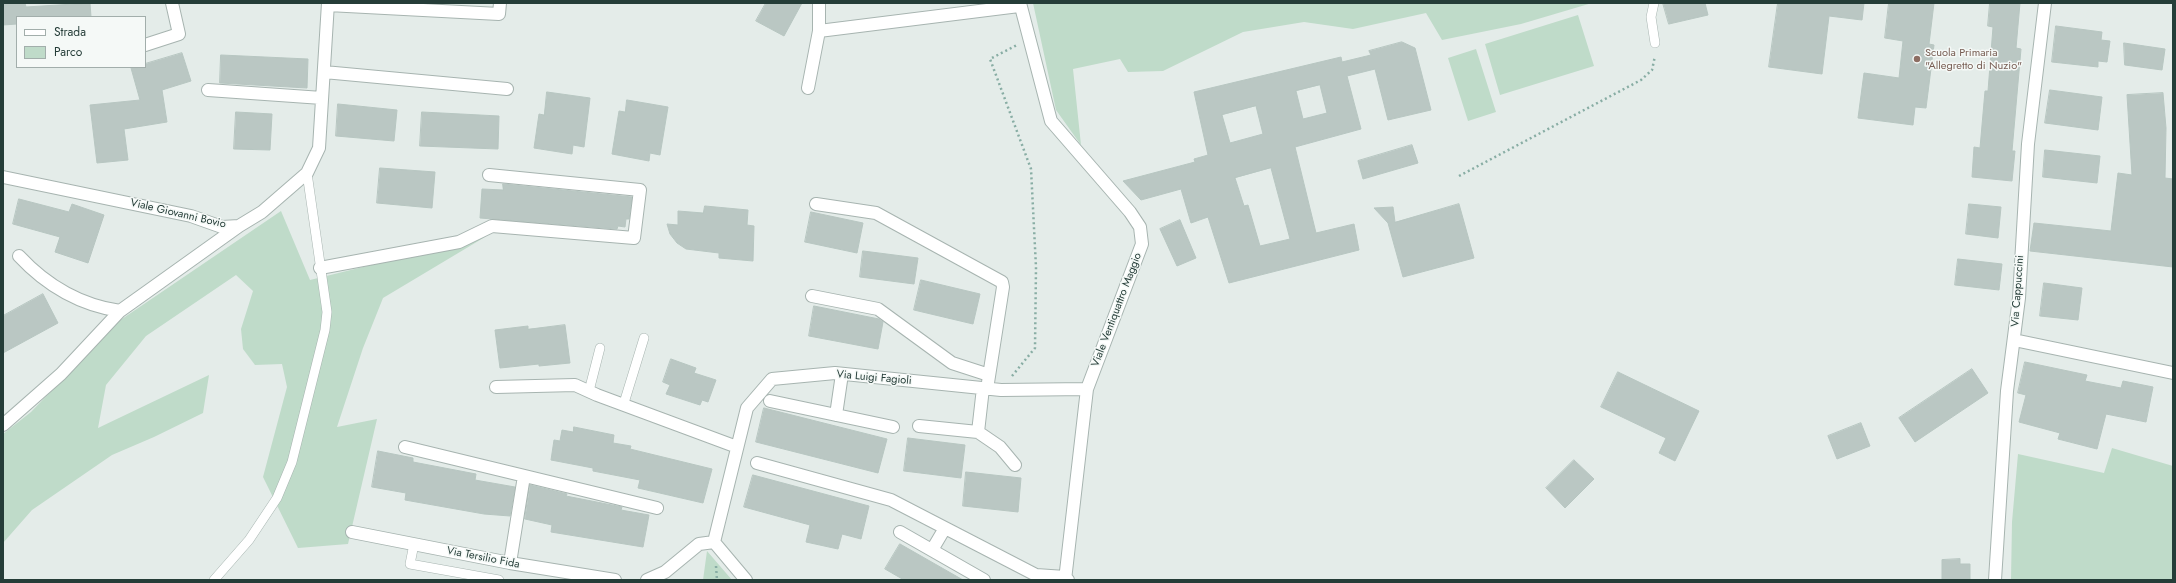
<!DOCTYPE html>
<style>
body{margin:0}
#map{position:relative;width:2176px;height:583px;overflow:hidden;background:#e4ece9;font-family:Jost,sans-serif}
canvas{display:block}
.frame{position:absolute;inset:0;border:4px solid #253d38;pointer-events:none}
.legend{position:absolute;left:16px;top:16px;width:130px;height:52px;box-sizing:border-box;background:#f5f9f7;border:1px solid #a2aeab;margin:0;padding:5px 7px;list-style:none;font-size:12px;color:#253d38}
.legend li{display:flex;align-items:center;gap:8px;height:20px}
.legend b{width:20px;border:1px solid #a2aeab}
</style>
<div id="map">
<canvas width="2176" height="583"></canvas>
<div class="frame"></div>
<ul class="legend">
<li><b style="height:5px;background:#fff"></b>Strada</li>
<li><b style="height:11px;background:#bfdbc9"></b>Parco</li>
</ul>
</div>
<script>
const c = document.querySelector('canvas').getContext('2d');
c.lineJoin = 'round';
function fillPath(path, color) {
  c.fillStyle = color;
  c.fill(path, 'evenodd');
}
function trace(path, color, width, dash) {
  c.strokeStyle = color;
  c.lineWidth = width;
  c.lineCap = dash ? 'butt' : 'round';
  c.setLineDash(dash || []);
  c.stroke(path);
}
function drawText(font, color, halo, rows, align = 'center') {
  c.font = font + ' Jost,sans-serif';
  c.lineWidth = 3;
  c.setLineDash([]);
  c.textBaseline = 'middle';
  c.strokeStyle = halo;
  c.fillStyle = color;
  for (const [text, x, y, turn = 0] of rows) {
    c.save();
    c.translate(x, y);
    c.rotate((+turn || 0) * Math.PI / 180);
    c.textAlign = isNaN(turn) ? turn : align;
    if (halo) c.strokeText(text, 0, 0);
    c.fillText(text, 0, 0);
    c.restore();
  }
}
fillPath(new Path2D(`
 M1033,3H1592L1521,24L1442,40L1426,13L1353,29L1304,22L1243,32L1163,71L1128,72L1120,59L1073,69L1081,145L1056,110Z
 M1578,15L1594,66L1500,95L1485,44Z
 M1476,49L1496,112L1468,121L1448,58Z
 M281,211L310,280L485,237L383,298L363,348L337,427L377,419L348,544L298,548L263,477L287,387L282,364L255,365L243,349L241,329L253,291L236,275L146,336L106,385L98,428L209,375L203,413L154,437L112,455L32,510L3,543V434L31,412L119,321Z
 M2112,448L2173,466V580H2011L2012,522L2018,454L2104,473Z
 M707,551L732,580H703Z`), '#bfdbc9');
const building = new Path2D(`
 M3,3H25L26,7L90,3L91,17H17V24L3,25Z
 M766,3H802L784,36L756,21Z
 M1663,3H1705L1708,15L1669,24Z
 M1778,3H1864L1862,20L1829,16L1822,74L1769,67Z
 M1889,3H1934L1929,44L1934,45L1926,108L1915,107L1913,125L1858,118L1864,73L1899,78L1903,41L1885,38Z
 M1990,3H2020L2016,48L2021,49L2012,151H2015L2012,181L1972,177L1974,147L1980,148L1985,91H1988L1993,27L1988,26Z
 M2056,26L2102,32L2101,40L2110,41L2107,62L2098,61V67L2052,62Z
 M1402,42L1415,48L1431,110L1388,120L1375,69L1347,76L1361,129L1295,147L1316,233L1354,224L1359,250L1229,283L1208,217L1191,223L1181,189L1141,200L1123,181L1195,162L1194,159L1208,155L1194,92L1341,57L1342,62L1371,55L1369,51ZM1320,85L1327,113L1303,119L1296,91ZM1256,106L1263,134L1230,143L1222,115ZM1271,168L1290,239L1260,246L1248,205L1244,206L1235,178Z
 M2124,43L2165,49L2162,70L2125,65Z
 M182,53L191,81L162,90L167,122L124,129L128,160L97,163L90,105L140,100L131,68L145,67V64Z
 M221,55L308,59L307,88L220,83Z
 M2050,90L2102,97L2098,130L2045,123Z
 M547,92L590,98L584,147L573,145L572,154L534,148L539,114L544,115Z
 M2163,93L2166,128L2165,178L2173,179V267L2030,251L2034,223L2111,231L2118,173L2132,175L2127,95Z
 M627,100L668,107L660,155L650,153L649,161L612,154L619,111L625,112Z
 M338,104L397,110L394,141L336,136Z
 M236,112L272,114L270,150L234,149Z
 M422,112L499,116L498,149L420,146Z
 M1412,145L1418,163L1363,179L1358,161Z
 M2045,150L2100,156L2097,183L2043,177Z
 M380,168L435,172L432,208L377,203Z
 M503,184L632,197L629,219H626L625,227L618,226L617,229L480,218L482,189L503,190Z
 M19,199L69,212L72,204L104,215L88,263L55,252L60,237L13,224Z
 M1459,204L1474,258L1403,277L1388,223L1374,208L1393,207L1395,222Z
 M1969,204L2001,207L1998,238L1966,234Z
 M705,206L748,210L747,225L754,226L753,261L719,258V253L686,249L677,243L670,234L667,224L678,225V211L703,213Z
 M811,212L863,223L857,253L805,242Z
 M1180,220L1196,258L1177,266L1160,229Z
 M863,251L918,258L914,284L860,277Z
 M1958,259L2002,264L1999,290L1955,285Z
 M921,280L980,294L973,324L914,310Z
 M2044,283L2082,288L2078,320L2040,316Z
 M43,294L58,323L3,353V316Z
 M814,306L879,319L883,322L878,349L809,336Z
 M565,325L570,363L539,366V364L500,368L495,330L528,326V329Z
 M671,359L696,368L694,373L716,380L708,402L702,400L700,405L666,394L670,385L663,382Z
 M2025,362L2087,375L2085,381L2121,388L2123,381L2153,387L2146,422L2106,414L2097,449L2058,439L2060,433L2019,422L2026,395L2018,393Z
 M1972,369L1988,393L1915,442L1899,418Z
 M1618,372L1699,411L1675,461L1659,453L1666,438L1601,407Z
 M764,408L887,439L878,473L756,442Z
 M1861,423L1870,446L1837,459L1828,436Z
 M574,427L614,435L613,443L631,446L630,449L712,469L703,503L638,488L640,480L593,471V468L551,460L554,440L560,441L562,430L573,432Z
 M908,438L965,445L961,478L904,471Z
 M378,451L413,458V462L476,474L475,480L515,487L510,516L484,514L405,500L406,493L372,487Z
 M1574,460L1594,479L1565,508L1546,488Z
 M966,472L1021,478L1018,512L963,506Z
 M753,475L869,506L861,539L842,534L838,549L806,542L810,525L744,507Z
 M530,485L567,494L566,496L622,507L621,510L649,515L643,547L551,532L552,525L525,519Z
 M900,544L963,580H904L885,569Z
 M1960,559V564H1970V580H1942V560Z`);
fillPath(building, '#bac7c3');
trace(building, '#b7c6c1', 1);
const lane = new Path2D(`
 M1654,3L1651,17L1655,43
 M589,391L600,348
 M624,403L644,338
 M414,544L410,564L499,580
 M214,580L249,540L277,498L292,462L325,330L327,312L307,173`);
const street = new Path2D(`
 M1020,3L1051,121L1130,212L1140,227L1142,244L1087,389L1065,580
 M328,5L499,14L500,3
 M819,31L1019,6
 M145,45L179,34L172,3
 M324,72L507,89
 M808,88L819,31V3
 M208,90L322,98
 M3,177L191,216L222,227L239,226L262,212L307,173L319,148L328,3
 M816,204L876,213L1002,282L1003,287L987,389
 M19,256C46,285 80,305 120,311
 M320,268L459,242L492,226L634,238L640,190L489,175
 M812,296L878,309L952,363L989,375
 M2014,340L2173,373
 M496,387L575,385L597,395L737,447
 M770,401L893,427
 M836,415L842,374
 M3,425L61,374L120,311L239,226
 M919,426L978,432L983,388
 M978,432L1000,447L1015,465
 M405,447L657,508
 M757,463L891,500L1036,575L1065,577L1068,580
 M352,532L510,563L615,580
 M900,532L984,580
 M714,542L747,408L772,379L835,373L1001,390L1087,389
 M714,542L746,580
 M932,550L945,528
 M510,563L524,476
 M647,580L665,572L699,544L714,542
 M1995,580L2007,391L2019,298L2028,144L2045,3`);
trace(lane, '#a7b4b0', 10);
trace(street, '#a7b4b0', 14);
trace(new Path2D(`
 M1459,176L1641,80L1652,70L1655,56
 M1012,376L1035,348L1036,267L1031,169L990,59L1017,45
 M716,566L717,580`), '#88ada4', 2.5, [2, 3]);
trace(lane, '#fff', 9);
trace(street, '#fff', 12);
for (const [x, y, r, color] of [
 [1917,59,4,"#8d6e63"]
]) {
  const dot = new Path2D();
  dot.arc(x, y, r, 0, 2 * Math.PI);
  c.fillStyle = color;
  c.fill(dot);
  trace(dot, '#f5f9f7', 1.5);
}
drawText('11px', '#785e54', '#f5f9f7', [
 ["Scuola Primaria",1925,53],
 ["\"Allegretto di Nuzio\"",1925,66]
], 'left');
drawText('11px', '#253d38', '#f5f9f7', [
 ["Viale Giovanni Bovio",178,214,13],
 ["Via Cappuccini",2018,291,-86],
 ["Viale Ventiquattro Maggio",1117,310,-69],
 ["Via Luigi Fagioli",874,378,5],
 ["Via Tersilio Fida",483,558,11]
]);
</script>
